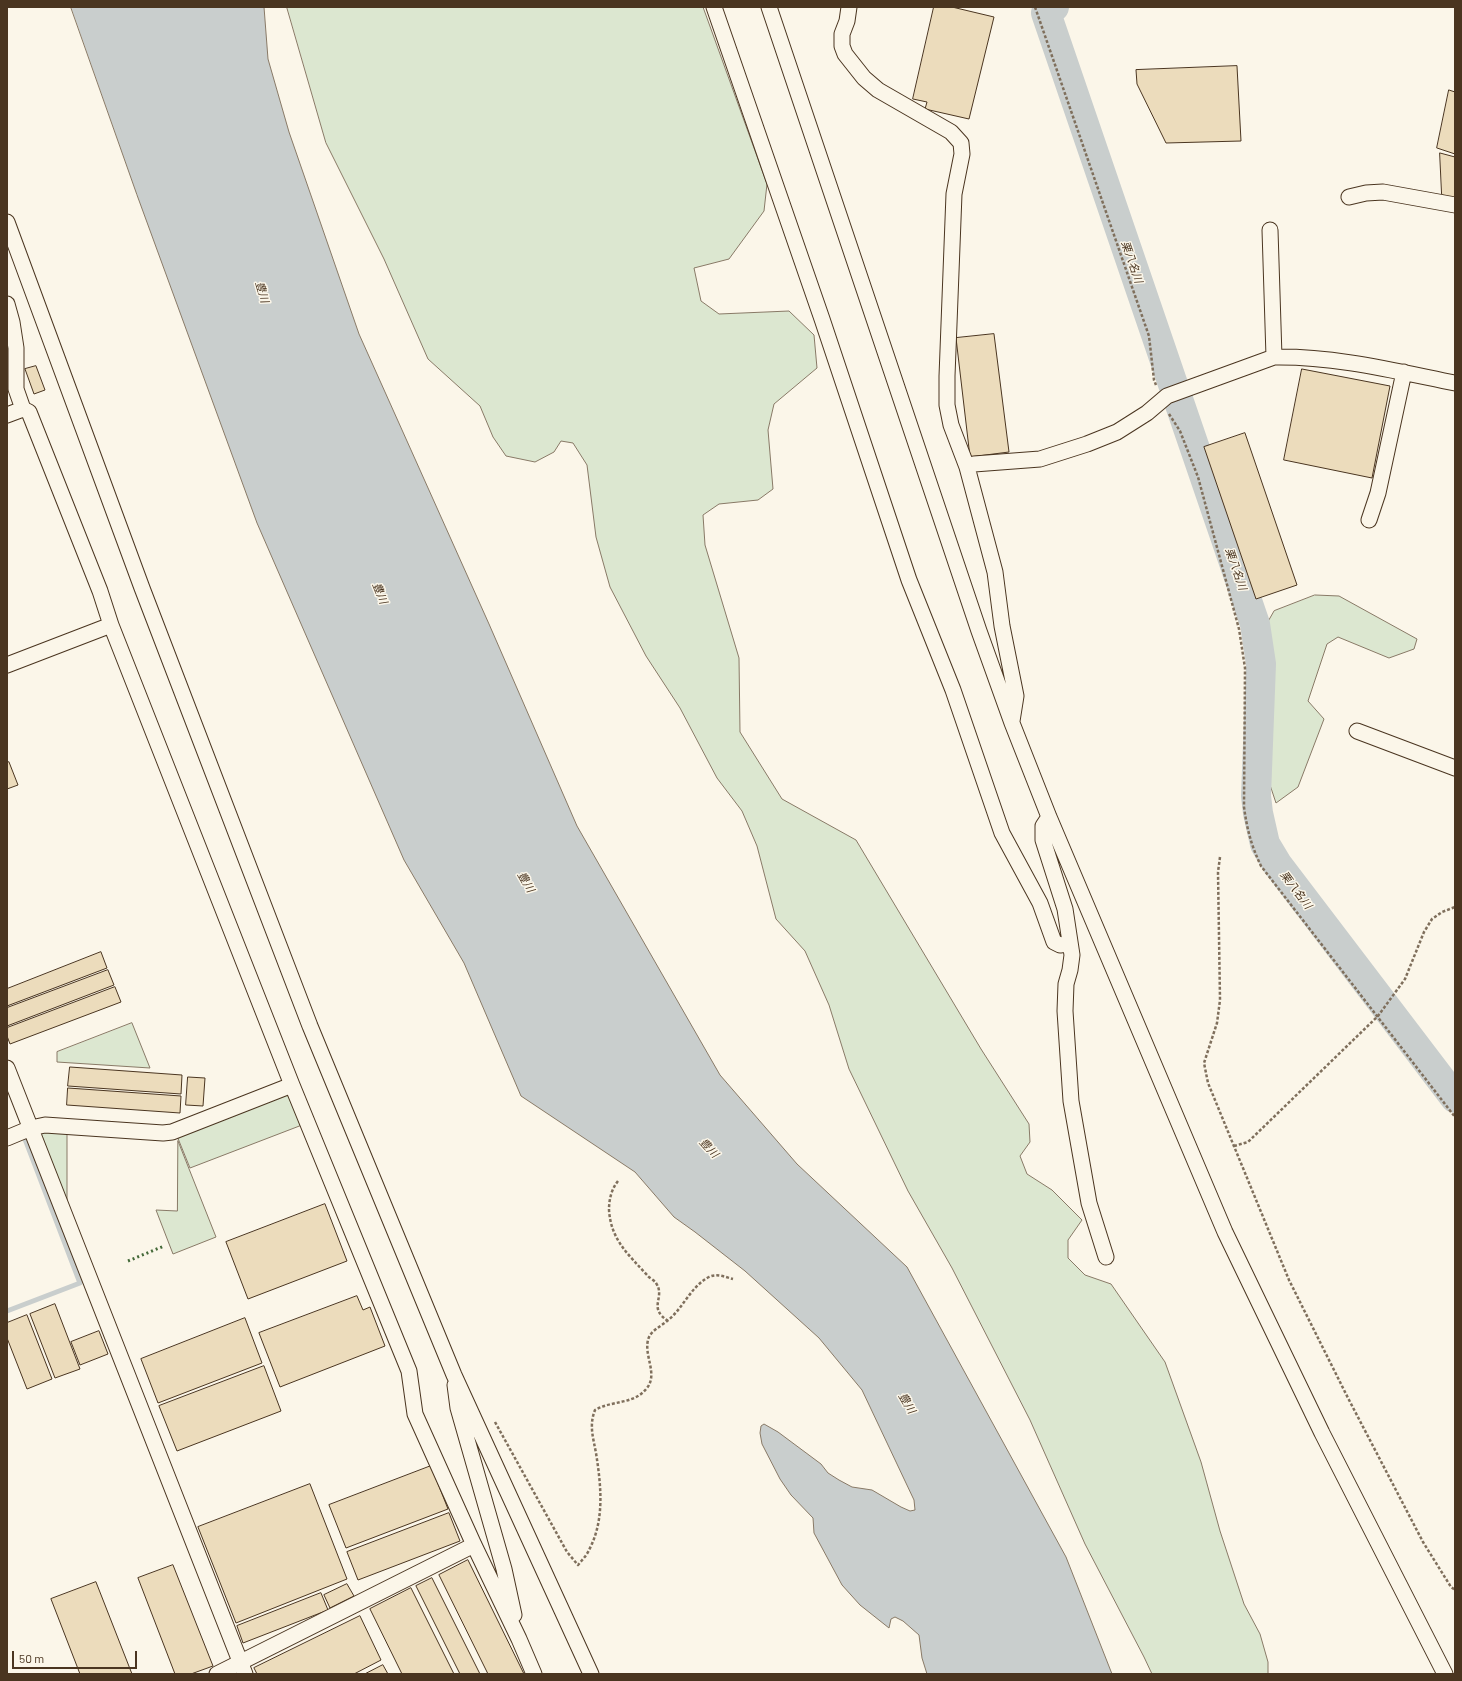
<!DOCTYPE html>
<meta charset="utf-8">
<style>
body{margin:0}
#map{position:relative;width:1462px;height:1681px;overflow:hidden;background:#fbf6e9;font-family:Barlow,sans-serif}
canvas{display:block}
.frame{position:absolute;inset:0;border:8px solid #4a3520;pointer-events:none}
.scale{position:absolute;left:12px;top:1651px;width:125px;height:18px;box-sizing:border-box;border:2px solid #4a3520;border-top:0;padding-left:5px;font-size:12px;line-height:14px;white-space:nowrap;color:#4a3520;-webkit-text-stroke:3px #fbf6e9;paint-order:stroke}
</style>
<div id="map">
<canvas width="1462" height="1681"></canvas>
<div class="frame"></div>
<div class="scale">50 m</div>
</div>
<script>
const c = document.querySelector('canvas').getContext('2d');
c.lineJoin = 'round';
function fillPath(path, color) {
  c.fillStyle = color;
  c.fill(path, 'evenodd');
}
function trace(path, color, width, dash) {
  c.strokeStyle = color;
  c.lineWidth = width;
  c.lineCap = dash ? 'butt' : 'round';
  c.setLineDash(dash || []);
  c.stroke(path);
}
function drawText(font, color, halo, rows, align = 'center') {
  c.font = font + ' Barlow,"Noto Sans JP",sans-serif';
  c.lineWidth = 3;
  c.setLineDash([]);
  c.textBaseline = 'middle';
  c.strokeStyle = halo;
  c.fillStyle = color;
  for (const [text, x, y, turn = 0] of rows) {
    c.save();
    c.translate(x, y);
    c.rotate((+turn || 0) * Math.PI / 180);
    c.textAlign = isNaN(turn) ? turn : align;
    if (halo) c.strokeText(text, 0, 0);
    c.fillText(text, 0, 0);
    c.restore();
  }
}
const green = new Path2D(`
 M287,7H703L767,184L764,211L729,259L694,268L701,301L719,314L789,311L814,335L817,368L774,404L768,430L773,489L758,500L719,504L703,515L705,545L739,658L740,732L782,799L856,840L981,1049L1029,1124L1030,1142L1020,1156L1027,1174L1052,1190L1082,1220L1068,1240V1258L1085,1275L1111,1284L1165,1362L1201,1462L1220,1531L1244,1604L1260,1634L1268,1662V1674H1152L1144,1657L1085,1544L1030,1420L952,1268L908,1191L849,1069L829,1005L805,951L776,919L757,846L742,811L717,778L680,708L646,656L610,587L596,537L587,465L573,443L561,441L554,452L535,462L506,456L493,437L480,406L428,359L384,259L326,143Z
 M1315,595L1339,596L1417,639L1414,649L1389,658L1338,637L1327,644L1308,701L1324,719L1298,787L1276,803L1268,779L1272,658L1266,625L1274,611Z
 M132,1023L150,1068L57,1062V1052Z
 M289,1093L302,1125L190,1168L177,1136Z
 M49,1131L67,1133V1202L39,1133Z
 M178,1141L216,1237L173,1254L156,1210L177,1211Z`);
fillPath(green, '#dce7d0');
trace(green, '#887966', 1);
const water = new Path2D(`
 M71,7H264L268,59L289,132L359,334L489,624L577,826L720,1075L797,1164L907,1267L1066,1557L1112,1674H927L922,1658L919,1635L903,1621L895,1617L891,1619L889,1628L860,1605L842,1585L814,1533L813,1518L791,1495L780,1479L762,1444L760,1433L761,1426L764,1424L778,1432L821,1464L828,1473L839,1480L852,1487L872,1490L901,1507L910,1511L915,1510L914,1500L862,1390L819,1338L745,1271L695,1232L674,1217L635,1172L521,1096L464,963L404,860L257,523L137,195Z`);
fillPath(water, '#c9cecd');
trace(water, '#887966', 1);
trace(new Path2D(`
 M1044,7L1046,13
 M7,1311L80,1283L25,1139`), '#c9cecd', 5);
trace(new Path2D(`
 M1054,7L1046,13L1255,624L1261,664L1256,796L1258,813L1265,844L1277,864L1455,1098`), '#c9cecd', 30);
const building = new Path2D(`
 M934,7H952L994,17L969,119L925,109L927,102L913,99Z
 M1237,66L1241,141L1166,143L1137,84L1136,70Z
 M1449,90L1455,92V154L1437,148Z
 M1440,153L1455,157V198L1442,195Z
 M994,334L1009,452L970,457L956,338Z
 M36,366L45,390L34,394L25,369Z
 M1302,369L1390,386L1372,478L1284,460Z
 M1245,433L1297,585L1256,599L1204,447Z
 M9,762L18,785L7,789V763Z
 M101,952L107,968L7,1006V989Z
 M108,970L114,985L7,1026V1008Z
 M115,987L121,1002L10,1044L7,1036V1028Z
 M70,1067L182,1075L181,1094L68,1086Z
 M188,1077L205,1078L203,1106L186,1105Z
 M68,1088L181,1096L180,1113L67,1105Z
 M325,1204L347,1261L248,1299L226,1242Z
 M357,1296L363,1310L370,1307L385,1346L280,1387L259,1333Z
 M55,1304L80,1369L55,1378L30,1314Z
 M27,1315L52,1379L27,1389L7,1338V1323Z
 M245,1318L262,1363L158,1403L141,1359Z
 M99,1331L108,1354L80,1365L71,1342Z
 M264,1366L281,1411L177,1451L159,1406Z
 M431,1466L448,1509L346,1548L329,1505Z
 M310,1484L347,1579L236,1623L198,1527Z
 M449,1513L460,1541L358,1580L347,1552Z
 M468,1560L524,1674H488L439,1575Z
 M173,1565L213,1666L191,1674H175L138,1578Z
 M432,1578L480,1674H460L416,1586Z
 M96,1582L132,1674H80L51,1599Z
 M347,1584L354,1596L330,1608L324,1595Z
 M411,1588L454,1674H402L370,1609Z
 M321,1593L328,1610L243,1643L237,1626Z
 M360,1616L381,1660L354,1674H257L254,1668Z
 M383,1665L388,1674H365Z`);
fillPath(building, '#ecdcbc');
trace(building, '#4a3520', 1);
const minor = new Path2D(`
 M714,7L822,319L909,580L953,690L1002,833L1040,903L1054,942L1060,945L1066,944L1069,939
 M769,7L979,631L1012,723L1049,817L1225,1232L1322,1433L1445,1674
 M849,7L847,21L842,34V46L845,54L864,78L878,90L951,132L961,143L962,154L954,194L947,376V405L951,425L967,467L995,572L1002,626L1016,696L1012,721
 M1349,197L1366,193L1383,192L1455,205
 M7,222L142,588L310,1026L454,1375L591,1674
 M1270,230L1274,357
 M7,304L12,322L16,348V389L23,409
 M7,415L23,409L29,412L100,591L111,625L292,1085L409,1371L415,1414L474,1545L519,1639L534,1674
 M967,467L974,464L1040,459L1087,444L1117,432L1147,413L1167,396L1274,357C1335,356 1395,371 1455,383
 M1369,520L1378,493L1404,372
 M7,665L111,625
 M1357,731L1455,768
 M1049,817L1043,826V840L1065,909L1072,955L1070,970L1066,984L1065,1011L1071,1101L1089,1203L1106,1257
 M7,1068L245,1674
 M7,1138L31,1128L45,1125L163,1133L172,1132L292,1085
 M455,1385L458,1408L504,1569L514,1615
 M217,1674L474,1545`);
trace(minor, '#4a3520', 17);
trace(new Path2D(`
 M1035,7L1149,336L1154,380L1156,385
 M1169,414L1180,431L1198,477L1239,629L1245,668L1244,807C1247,829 1251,845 1261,866L1455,1117
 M1220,857L1218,872L1220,1000L1217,1023L1204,1063L1208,1083L1289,1280L1348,1398L1423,1542L1451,1587L1455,1590
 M1234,1146L1248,1142L1378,1016L1405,979L1424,932L1432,919L1442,912L1455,907
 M618,1181C611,1190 609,1200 609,1210C611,1240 628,1254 647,1275C649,1278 654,1280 656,1283C666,1298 647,1307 668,1321
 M495,1422L567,1552L578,1565C582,1560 587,1555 589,1550C605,1520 601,1485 596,1453C593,1437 589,1425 595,1410C612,1400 634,1405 647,1388C658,1374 644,1356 648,1340C650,1331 660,1327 667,1321C683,1309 690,1287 709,1277C717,1273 725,1277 733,1279`), '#7f6f5c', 2.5, [3, 2]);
trace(minor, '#fbf6e9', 15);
trace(new Path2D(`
 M128,1261L164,1246`), '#436837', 3, [2, 3]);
drawText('italic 11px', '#4a3520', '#fbf6e9', [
 ["栗八名川",1132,262,71],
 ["豊川",262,292,74],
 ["栗八名川",1236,569,71],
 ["豊川",380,593,68],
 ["豊川",526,882,60],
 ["栗八名川",1296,890,53],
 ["豊川",709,1148,47],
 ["豊川",907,1403,59]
]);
</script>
